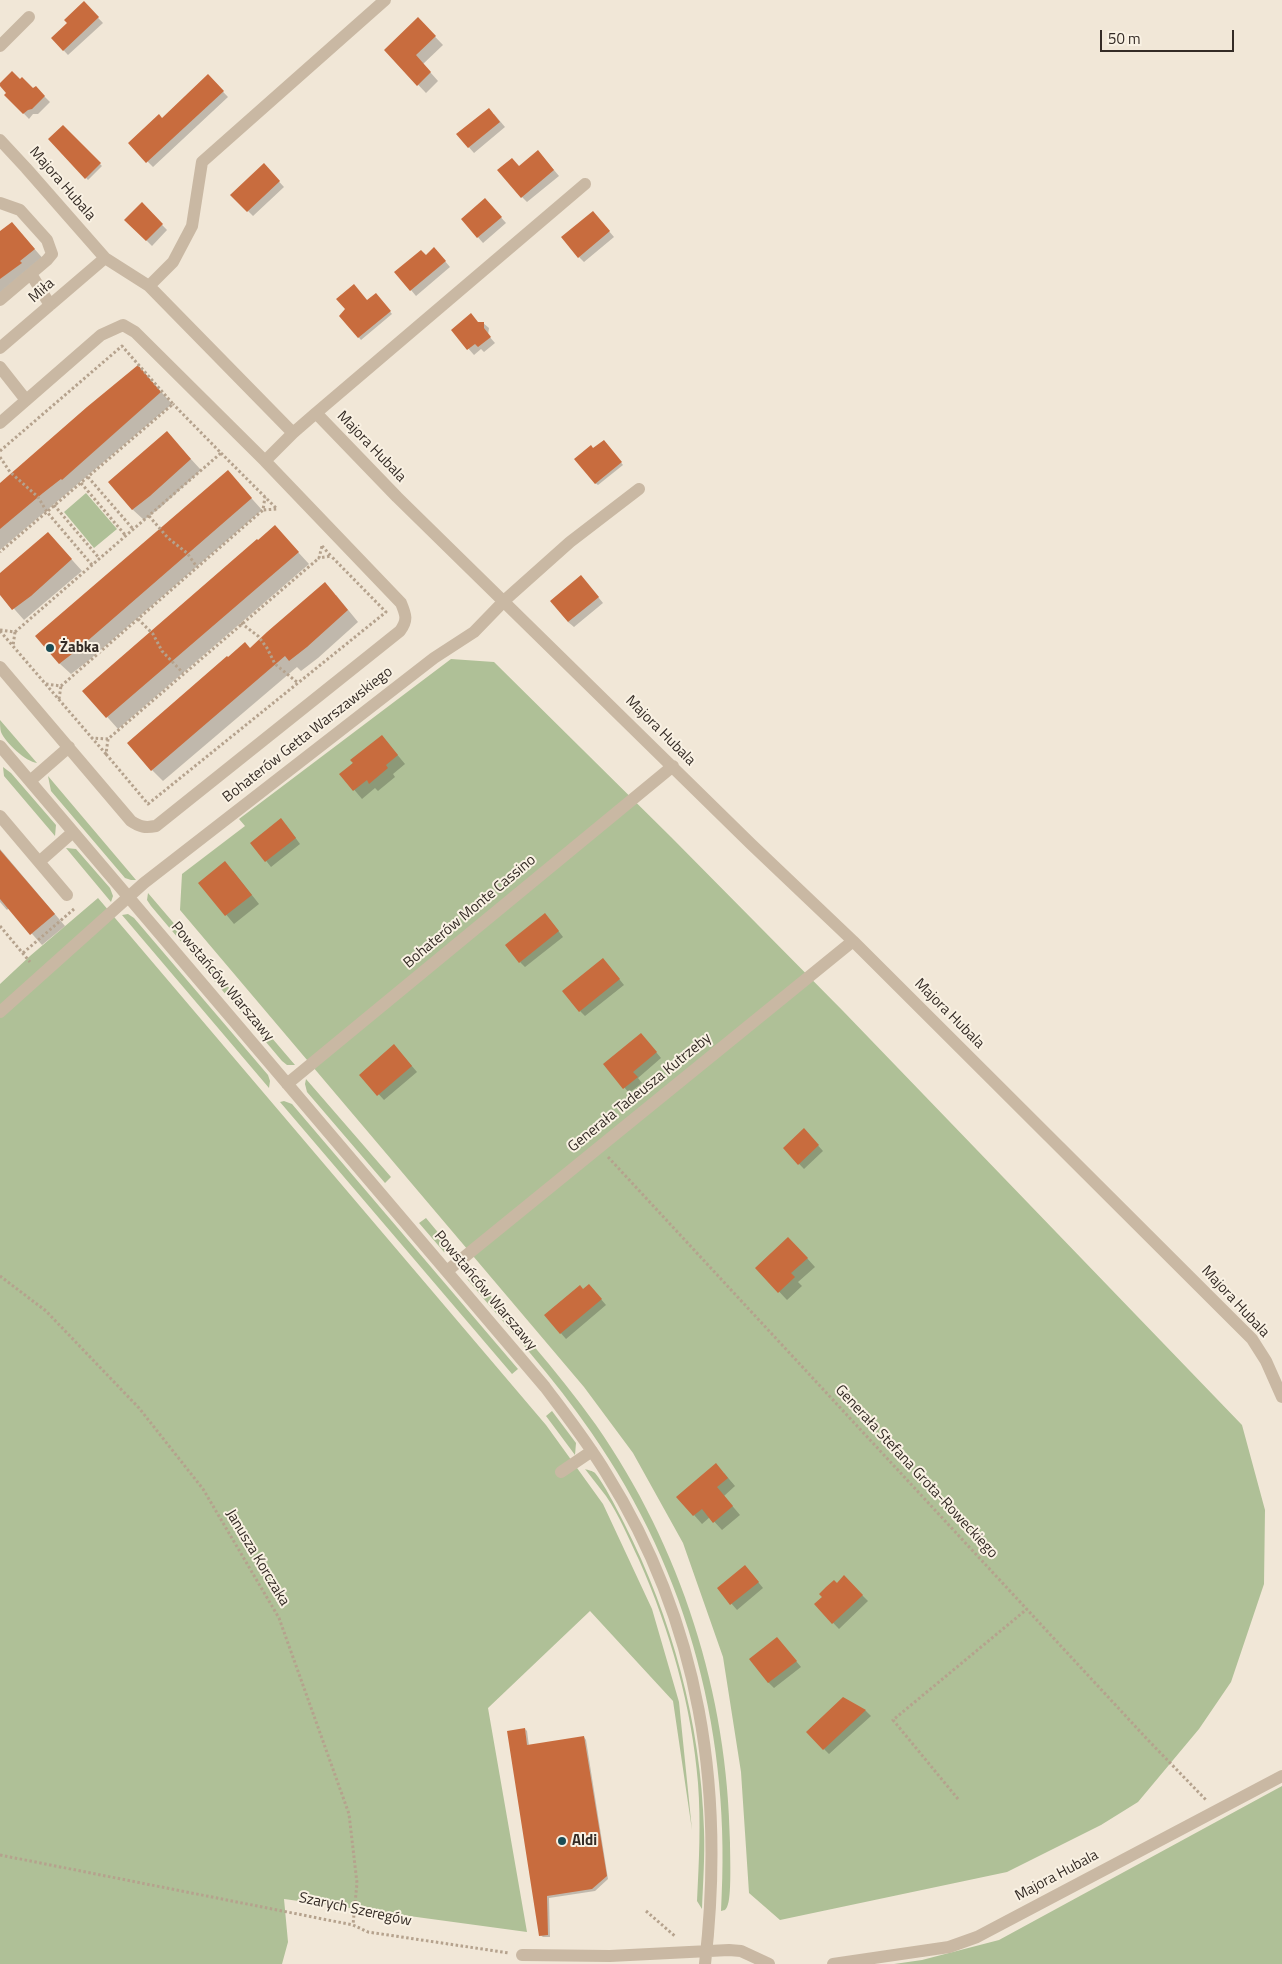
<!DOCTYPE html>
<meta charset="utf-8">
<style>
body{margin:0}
#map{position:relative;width:1282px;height:1964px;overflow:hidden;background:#f1e7d7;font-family:"Titillium Web",sans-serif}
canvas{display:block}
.scale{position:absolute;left:1100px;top:30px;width:134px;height:22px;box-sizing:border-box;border:2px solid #342b25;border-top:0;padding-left:6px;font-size:15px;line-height:18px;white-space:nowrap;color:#342b25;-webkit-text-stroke:4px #f9f1e3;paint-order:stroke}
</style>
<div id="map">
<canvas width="1282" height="1964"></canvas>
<div class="scale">50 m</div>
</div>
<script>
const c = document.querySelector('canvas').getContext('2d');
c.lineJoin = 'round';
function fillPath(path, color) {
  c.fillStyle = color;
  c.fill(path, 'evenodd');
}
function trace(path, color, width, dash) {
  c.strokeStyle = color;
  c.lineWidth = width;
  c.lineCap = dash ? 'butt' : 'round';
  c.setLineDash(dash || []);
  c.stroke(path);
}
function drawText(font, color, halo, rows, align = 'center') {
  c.font = font + ' "Titillium Web",sans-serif';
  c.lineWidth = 4;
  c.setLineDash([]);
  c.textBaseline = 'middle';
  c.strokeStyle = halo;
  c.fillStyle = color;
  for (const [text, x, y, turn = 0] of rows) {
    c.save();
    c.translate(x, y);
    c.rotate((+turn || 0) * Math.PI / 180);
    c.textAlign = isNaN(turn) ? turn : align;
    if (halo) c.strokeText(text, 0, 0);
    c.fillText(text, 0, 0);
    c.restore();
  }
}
fillPath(new Path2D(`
 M86,493L117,529L94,548L64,512Z
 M451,659L494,662L671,837L843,1011L1242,1425L1265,1510L1264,1584L1231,1682L1199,1729L1138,1802L1101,1825L1007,1872L780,1920L749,1893L741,1772L723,1657L683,1543L633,1453L584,1387L180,910L182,874L245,826L239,819Z
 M0,720L37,763C26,762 5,742 1,732C0,729 0,723 0,720Z
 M3,767L11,773L56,825L55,836L4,776Z
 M48,776L136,880H131L125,878L51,791Z
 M66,848L76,849L110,888L113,896L111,902Z
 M148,893L295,1065H287L282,1061L151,906L147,900Z
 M98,898L546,1425L603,1504L652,1609L679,1702L692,1830L673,1701L590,1611L488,1708L527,1932L284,1899L288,1942L282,1964H0V984L30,956Z
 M128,914L134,918L268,1075L270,1081L269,1088L122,915Z
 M306,1079L391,1177L385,1183L307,1092L305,1084Z
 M284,1101L292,1104L518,1369L512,1374L280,1102Z
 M426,1218L456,1254L444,1252L419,1223Z
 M466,1267C510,1319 556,1369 596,1425C681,1547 728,1694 730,1843C730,1855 732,1899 727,1907C725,1911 724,1910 721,1911C732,1739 690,1574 591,1432C554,1378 509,1329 467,1279Z
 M552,1411L576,1443L575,1455L546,1416Z
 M585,1469C588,1470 593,1471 595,1473C603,1482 618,1511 624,1523C672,1618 701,1723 704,1830C705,1856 703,1883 702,1909L697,1901C699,1862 701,1823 698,1783C692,1707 670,1630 639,1560C629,1539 619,1515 606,1496C599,1487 592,1478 585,1469Z
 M1282,1786V1964H894L922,1960L999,1940Z`), '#afc097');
fillPath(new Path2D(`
 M84,3L103,23L68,55L52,38L69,23Z
 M418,19L443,45L423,64L438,81L426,93L385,50Z
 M208,76L228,97L153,167L130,144L162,119Z
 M20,81L33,90L36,88L50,102L38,114H33L29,119L6,95Z
 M494,114L505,127L474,153L458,135Z
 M63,127L102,166L88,180L50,139Z
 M543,157L559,176L527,202L522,197L520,168Z
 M264,165L284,187L253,216L232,195Z
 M142,204L167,230L152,246L126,220Z
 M490,205L506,223L483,243L462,219Z
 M598,218L614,237L584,262L579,257Z
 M12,223L45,261L0,299V232Z
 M439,254L450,267L416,296L396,272L426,257Z
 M378,297L392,314L361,340L340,316L346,310Z
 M479,323H483L489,328L488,335L495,343L484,352L481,349L474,355L452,330Z
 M138,366L172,404L0,550V483L4,482Z
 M167,433L201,470L161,507L144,520L132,509Z
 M606,443L623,465L598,485L595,483L593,449Z
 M228,472L262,510L88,661L71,674L59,663Z
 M275,527L309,564L118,729L84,691Z
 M48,533L82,571L24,620L0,593V575Z
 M586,582L603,603L574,627L568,622Z
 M336,595L358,622L318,658L301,671L297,667L163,781L152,770L251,650Z
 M382,736L405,764L393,774L395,777L378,791L375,788L362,799L341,774Z
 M286,825L300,844L271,867L252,843Z
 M0,849L65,926L42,945L9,908L7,910L0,902Z
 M233,871L259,904L234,924L200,883Z
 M550,920L563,937L525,967L520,962Z
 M608,965L624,985L585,1016L580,1011Z
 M646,1040L661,1058L638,1078L642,1083L629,1093L605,1064Z
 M399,1051L417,1072L384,1100L361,1075Z
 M804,1130L823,1151L804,1169L784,1148Z
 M797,1247L815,1267L798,1282L802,1286L787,1300L757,1268Z
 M583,1290L594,1291L606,1305L566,1339L546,1316Z
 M724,1473L735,1486L724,1496L740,1515L722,1530L710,1517L702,1524L694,1515Z
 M750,1572L763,1588L737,1610L719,1589Z
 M844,1577L868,1601L839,1629L815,1604Z
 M782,1644L801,1667L774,1688L768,1682Z
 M843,1699L866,1711L871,1716L829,1754L824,1749Z
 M525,1729L527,1731L529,1746L584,1737L586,1740L608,1879L595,1891L549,1898L550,1937H543L540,1935Z`), '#0003');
fillPath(new Path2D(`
 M84,1L99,17L63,51L51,38L67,23L64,20Z
 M418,17L436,36L416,55L431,72L417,86L384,50Z
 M12,71L20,79L22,77L33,88L36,86L45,96L32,109L28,110L23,114L4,95L6,93L0,86V83Z
 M208,74L224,91L146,163L128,143L159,114L162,118Z
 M489,108L500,122L468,148L456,134Z
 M63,125L101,163L85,179L48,139Z
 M538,150L554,170L521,198L497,170L512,158L519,166Z
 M264,163L280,181L247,212L230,195Z
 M485,198L502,217L477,238L461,219Z
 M142,202L163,224L146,241L124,220Z
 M593,211L610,231L578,258L561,237Z
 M12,222L35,249L20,261L22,263L0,279V231Z
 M434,247L446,261L410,291L394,272L421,250L426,255Z
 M354,284L367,300L376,293L391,311L358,338L339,316L345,309L336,299Z
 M471,313L478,322H484V328L491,337L478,347L475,344L467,350L451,330Z
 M138,365L161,392L62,480L61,479L43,493L0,529V483L87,407Z
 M167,431L191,459L150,496L132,510L108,482Z
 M604,440L622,462L595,484L574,459L591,445L593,448Z
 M228,470L252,498L77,650L59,664L35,636Z
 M275,525L299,552L106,718L82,691L257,539L258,540Z
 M48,532L72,559L31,596L12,610L0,595V573Z
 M581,575L599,597L568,622L550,601Z
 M325,582L348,610L307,647L289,661L285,656L151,771L127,743L227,656L228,657L245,642L250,648L267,632Z
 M382,735L398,755L386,765L388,768L369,784L367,780L353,791L339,774L353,763L350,760Z
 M281,818L296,838L265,862L250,843Z
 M0,850L55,914L30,935L0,899Z
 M225,861L252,895L225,916L198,883Z
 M545,913L559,931L519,963L505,945Z
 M603,958L620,979L579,1012L562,991Z
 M641,1033L657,1052L633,1072L638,1077L623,1089L603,1064Z
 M394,1044L412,1066L377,1096L359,1075Z
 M804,1128L819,1145L798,1165L783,1148Z
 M788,1237L808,1258L791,1273L795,1277L778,1293L755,1268Z
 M589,1284L602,1299L560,1334L544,1315L580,1285L583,1289Z
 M716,1463L728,1478L717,1487L733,1506L713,1523L702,1509L693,1516L676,1497Z
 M745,1565L759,1582L730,1605L717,1588Z
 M844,1575L863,1595L832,1624L814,1604L822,1597L819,1594L826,1587L834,1580L837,1583Z
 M777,1637L797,1661L768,1683L749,1659Z
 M843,1697L866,1710L823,1750L806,1732Z
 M525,1728L527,1745L584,1736L607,1876L592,1889L547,1896L548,1935L539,1936L507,1731Z`), '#c86c3e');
trace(new Path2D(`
 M0,451L122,346L173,404L0,552
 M221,453L277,509L263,510L265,497
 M0,457L10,472L38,497L47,512L92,565
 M88,477L133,529
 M81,483L126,536
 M54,505L99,558
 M149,516L168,538L187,553L197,567
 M322,546L331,556L319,558Z
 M138,619L153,634L162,651L183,673
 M241,623L258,636L267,648L275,664L298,683
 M0,630L15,632L13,646
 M0,631L92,738
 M15,632L221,453L173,404
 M46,684L61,686L263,510
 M59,699L61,686
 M108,739L106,754L92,738L108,739L319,558
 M106,754L148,804L386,612L331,556
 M0,926L30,962
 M23,953L74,909
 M608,1157L1147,1739L1207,1801
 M0,1276L46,1311L139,1408L203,1489L279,1618L349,1814L357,1883L353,1925
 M958,1799L893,1720L1027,1609
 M0,1855L353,1925L368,1932L509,1953
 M646,1911L676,1937`), '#b5a28d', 3, [2.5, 2.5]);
trace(new Path2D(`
 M0,46L29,17
 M0,140L26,168L105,258L149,286L293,433L316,413L397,497L751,844L853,941L1252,1339L1266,1361L1282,1397
 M0,203L20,210L47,240L52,254L47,260L0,300
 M31,274L50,305
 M149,286L173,262L192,226L202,162L385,0
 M0,348L105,258
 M0,367L26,400
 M316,413L585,184
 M0,423L101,335L123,325L135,332L265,461L401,603C406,615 408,620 400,631L156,826C145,828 140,827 131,821L0,667
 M265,461L293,433
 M0,746L545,1387C566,1415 588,1443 606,1473C701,1625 725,1789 705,1964
 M30,781L69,747
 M0,816L67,895
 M39,862L73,832
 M0,1012L144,883L434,658L474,632L505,600L570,542L639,489
 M287,1084L673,766
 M447,1271L853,941
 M561,1472L592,1451
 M522,1955L610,1956L729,1950L741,1951L769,1964
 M833,1964L949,1947L977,1937L1282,1776`), '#c9b8a3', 12);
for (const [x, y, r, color] of [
 [50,648,5,"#1b4d56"],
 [562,1841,5,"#1b4d56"]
]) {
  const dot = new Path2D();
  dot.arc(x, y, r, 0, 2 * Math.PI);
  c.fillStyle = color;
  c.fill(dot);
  trace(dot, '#f9f1e3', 2);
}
drawText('15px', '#342b25', '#f9f1e3', [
 ["Majora Hubala",62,184,49],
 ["Miła",42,291,-41],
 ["Majora Hubala",371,447,46],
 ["Majora Hubala",660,731,45],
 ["Bohaterów Getta Warszawskiego",308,735,-38],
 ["Bohaterów Monte Cassino",470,912,-40],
 ["Powstańców Warszawy",222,982,50],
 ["Majora Hubala",949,1014,45],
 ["Generała Tadeusza Kutrzeby",640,1093,-39],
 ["Powstańców Warszawy",485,1291,50],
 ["Majora Hubala",1235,1302,47],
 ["Generała Stefana Grota-Roweckiego",916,1472,47],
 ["Janusza Korczaka",257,1558,59],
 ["Majora Hubala",1057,1876,-28],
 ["Szarych Szeregów",355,1910,12]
]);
drawText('bold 15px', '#342b25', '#f9f1e3', [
 ["Żabka",60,648],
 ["Aldi",572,1841]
], 'left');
</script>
